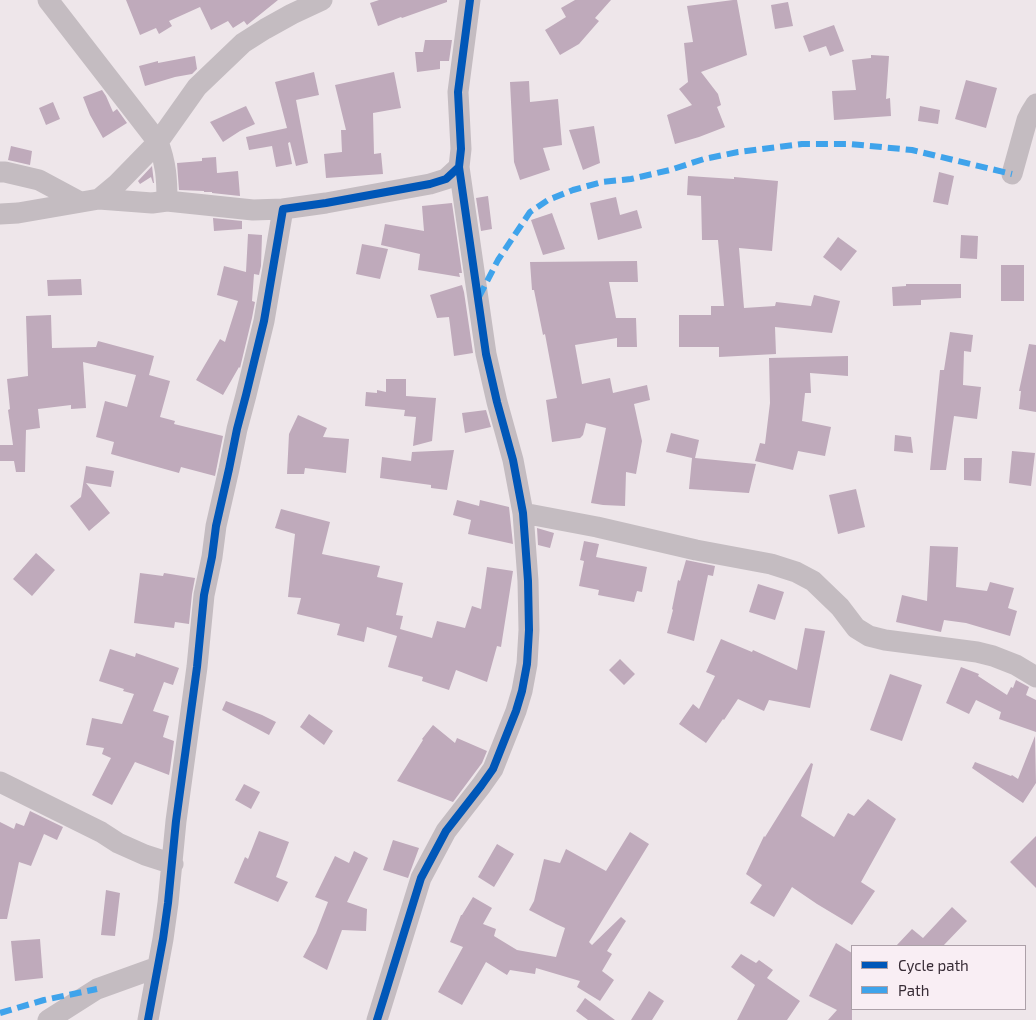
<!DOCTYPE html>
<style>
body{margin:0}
#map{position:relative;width:1036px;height:1020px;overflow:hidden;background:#eee6ea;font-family:"Exo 2",sans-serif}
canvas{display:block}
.legend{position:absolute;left:851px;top:945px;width:175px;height:65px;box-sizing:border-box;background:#f9eef4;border:1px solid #aca0a8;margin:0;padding:6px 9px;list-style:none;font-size:15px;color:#382c36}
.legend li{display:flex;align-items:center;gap:10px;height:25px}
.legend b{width:25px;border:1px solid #aca0a8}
</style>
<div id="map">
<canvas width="1036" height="1020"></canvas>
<ul class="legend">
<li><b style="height:6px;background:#0057b8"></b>Cycle path</li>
<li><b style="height:6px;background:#3fa3eb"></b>Path</li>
</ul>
</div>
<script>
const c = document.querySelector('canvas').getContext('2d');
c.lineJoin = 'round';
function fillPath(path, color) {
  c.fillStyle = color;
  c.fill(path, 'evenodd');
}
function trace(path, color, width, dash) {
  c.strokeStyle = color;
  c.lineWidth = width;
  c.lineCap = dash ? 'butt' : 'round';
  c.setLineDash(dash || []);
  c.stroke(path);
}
fillPath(new Path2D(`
 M126,0H278L247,25L244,21L233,28L228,21L211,30L200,7L169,21L172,26L159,34L156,28L140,35Z
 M379,0H447V2L402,18L401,17L378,26L370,3Z
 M575,0H611L595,18L599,21L579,44L560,55L545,30L566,17L561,8Z
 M733,0H737L747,55L701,72L718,94L721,105L717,107L725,127L699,137L675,144L667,115L692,105L679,89L688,82L684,43L693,42L687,6Z
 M788,2L793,26L775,29L771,5Z
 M834,25L844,51L830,56L826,46L809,52L803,36Z
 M425,40H452L449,61H440V69L417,72L415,52H423Z
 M871,55L889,56L886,99L890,98L891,116L834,120L832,91L856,90L852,60L871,58Z
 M195,56L197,69L192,74L175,77L145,86L139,66L158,61V63Z
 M314,72L319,95L296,100L308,163L296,166L290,142L288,143L292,164L276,167L272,146L249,150L246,137L287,128L275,82Z
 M394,72L401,108L373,113L374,154L381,153L383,174L326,178L324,154L342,152L341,130H346L335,85Z
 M966,80L997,88L986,128L955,119Z
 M529,81L530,102L558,99L562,145L543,148L550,170L520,180L514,162L510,82Z
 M102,90L106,96L113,112L117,109L127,123L103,138L90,115L83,97Z
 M53,102L60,119L46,125L39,108Z
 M246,106L255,124L240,131L223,142L210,122Z
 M920,106L940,110L938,124L918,121Z
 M594,126L600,163L583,170L569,130Z
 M11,146L32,151L30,165L8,160Z
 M216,157L217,173L238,171L240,196L212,193V192H204V191L179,190L177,163L202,161V158Z
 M152,166L154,183H153L151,177L140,184L138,181Z
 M939,172L954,176L948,205L933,202Z
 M688,176L734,179V177L778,181L772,251L739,248L744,308L775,306L776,302L811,306L814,295L840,301L832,333L775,327L776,354L719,357V347H679V315H711V306H724L718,240H702L701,196L687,195Z
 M488,196L492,229L481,231L476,198Z
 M616,197L620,215L637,210L642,228L598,240L590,203Z
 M452,203L462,273H459L460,277L418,270L420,254L381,245L385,224L424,231L422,206Z
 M552,213L565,249L543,255L531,220Z
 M213,218L242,221V229L214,231Z
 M248,234L262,235L261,266L259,275L254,274L252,301L255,302L252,318L240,368L239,367L223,395L196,380L220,339L225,342L238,301L217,295L224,266L246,272Z
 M961,235L978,236L977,259L960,258Z
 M838,237L857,251L841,271L823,257Z
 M362,244L388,249L380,279L356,274Z
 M637,261L638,282H609L616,318H636L637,347H617V338L575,345L582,384L610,378L613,393L647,385L650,400L634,404L642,441L636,474L626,472L625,506L603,505L591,503L606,428L586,423L583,435L580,438L552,442L546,400L557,398L545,334L543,335L534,290H532L530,262Z
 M1001,265H1024V301H1001Z
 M81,279L82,295L48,296L47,280Z
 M906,284H961V298L921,300V305L893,306L892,287L906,286Z
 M462,285L464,292L473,353L454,356L449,317L437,318L430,295Z
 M51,315L52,348L96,347L98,341L154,356L149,375L170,381L160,417L175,421L174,424L223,436L215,476L181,467L179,473L111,454L114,442L96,437L105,401L127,407L136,375L83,362L86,408L71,409V405L38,409L40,428L26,430L25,472H16L14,461H0V445H13L8,410L10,409L7,379L28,376L26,316Z
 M950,332L973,335L971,352L964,351L963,385L981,387L977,419L954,416L946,470H930L940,370H944Z
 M1029,344L1036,345V412L1019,409L1021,391H1019Z
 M848,356V376L810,373L811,393H805L802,421L831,427L825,456L798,451L793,470L755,461L760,443L765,444L770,403L769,358Z
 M386,379H406V396L436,398L432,441L413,446L416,417L404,416L405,410L365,406L366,392L377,393V390L386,392Z
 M486,410L491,427L465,433L462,413Z
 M298,415L327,428L323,437L349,439L346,473L305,468L304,474H287L289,434Z
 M671,433L699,440L695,458L756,464L749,493L689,489L692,458L666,452Z
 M895,435L911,437L913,453L894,451Z
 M454,450L447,490L431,488V485L380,478L382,457L411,461L412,452Z
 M1012,451L1035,453L1031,486L1009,483Z
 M964,458H982L981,481L964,480Z
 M86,466L114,471L111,487L86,483L110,513L89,531L70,506L81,497Z
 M856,489L865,527L838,534L829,495Z
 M457,500L479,506L480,500L509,507L513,544L468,534L471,520L453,515Z
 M281,509L330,522L322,554L380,566L377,577L403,583L396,615L403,616L400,629L432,638L437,621L465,628L472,606L481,609L487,567L513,571L501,647L497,646L487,682L456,670L449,690L422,681L423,677L388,667L397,636L367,627L364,642L337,635L340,624L297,614L301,598L288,597L295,534L275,528Z
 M537,528L554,533L550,548L538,545Z
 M584,541L599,544L596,557L647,567L642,592L637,591L634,602L598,595L599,590L579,586L584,561L580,560Z
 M930,546L958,547L956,587L987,591L990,582L1014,588L1008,608L1017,611L1010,636L966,623L944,620L941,632L896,622L902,595L927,601Z
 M36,553L55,570L32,596L13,579Z
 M686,560L715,566L713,576L708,575L694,641L667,633L673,610L672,609L678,580L680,581Z
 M140,573L163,576L164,573L195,578L192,594L189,624L175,622L174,628L134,623Z
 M758,584L784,592L775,620L749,612Z
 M805,628L825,631L810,708L769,700L764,711L738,699L724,720L723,719L706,743L679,724L693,704L699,709L715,676L706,672L721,639L752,652L753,650L797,670Z
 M110,649L135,657L136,653L179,668L173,685L164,682L153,711L169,716L163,737L174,741L170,770L169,775L135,762L112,805L92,795L111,758L102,754L104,748L86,745L92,718L122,724L134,694L123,691L124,689L99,681Z
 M620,659L635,674L624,685L609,670Z
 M961,667L979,674L978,676L1007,695L1011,687L1013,688L1016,680L1029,687L1026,695L1036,700V732L999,719L1001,712L976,700L969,714L946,703Z
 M890,674L922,685L902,741L870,730Z
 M226,701L262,715L276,722L269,735L222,710Z
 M309,714L333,731L324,745L300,727Z
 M433,725L455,743L457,738L487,751L482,763L453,802L397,781L423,740L422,739Z
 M1035,736L1036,783L1023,803L972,768L975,762L1011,776L1012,775L1018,779Z
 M811,763L813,764L801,816L834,837L848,813L854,816L868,799L896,819L861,882L875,891L852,925L817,904L792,887L774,917L750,903L762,885L746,874L764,836L765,837Z
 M244,784L260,792L251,809L235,800Z
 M30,811L63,827L57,840L44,834L31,866L19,862L7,919H0V822L14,829L16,823L24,826Z
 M259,831L289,842L276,877L288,882L278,902L234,883L245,857L248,859Z
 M630,832L649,844L589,942L592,945L621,917L626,921L607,951L612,954L602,971L614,980L600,1001L577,987L580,981L536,968L535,974L510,970L507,975L486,962L462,1005L438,992L463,947L450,942L461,915H462L473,897L492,908L483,924L496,929L494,936L517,950L556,957L565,928L556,924L529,910L534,901L544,859L560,863L566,849L606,871Z
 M1036,836V888L1010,862Z
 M393,840L419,848L408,878L383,870Z
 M497,844L514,854L494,887L478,877Z
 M354,851L368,858L347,902L367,909L366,931L342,930L327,970L303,957L316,933L328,902L315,897L335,856L349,863Z
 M106,890L120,893L115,936L101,935Z
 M952,907L967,921L943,946H896L912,929L923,938Z
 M40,939L43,978L15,981L11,941Z
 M836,943L852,953V1020H828L837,1010L809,996Z
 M741,954L756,963L759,960L773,970L767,978L800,1001L787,1020H737L755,985L731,967Z
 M649,991L664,1001L652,1020H631Z
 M585,998L615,1020H588L576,1011Z`), '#bfaabb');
trace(new Path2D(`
 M48,0L158,142C166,163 167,179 167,201L253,210L283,209
 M0,172H5L39,180L80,202
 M1012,174L1027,120L1031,112L1036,104
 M99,199L152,203L167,201
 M0,214L18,213L99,199L117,184L158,142L197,87L243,43L265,29L292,14L322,0
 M523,513L597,527L696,550L771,564L796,572L813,581L840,607L856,628L869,636L885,640L977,652L993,656L1016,665L1036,677
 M0,782L101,832L118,843L145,855L173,864
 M48,1020L97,989L158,967
 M148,1020L163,939L168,903L176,821L197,667L204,595L212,557L216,526L229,469L237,429L246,395L264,321L283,209L326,203L430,184L446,179L459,167L461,149L458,92L470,0
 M377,1020L421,878L446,831L481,786L493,769L516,711L522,691L527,664L529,630L528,581L523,513L513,460L497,402L486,354L459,167`), '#c4bcc1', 21);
trace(new Path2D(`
 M479,297L498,260L530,212L548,200L573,190L602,182L631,179L670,170L704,159L738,152L802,144H850L912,150L1012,174
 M0,1013L44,1000L97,989`), '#3fa3eb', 6, [12, 6]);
trace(new Path2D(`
 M148,1020L163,939L168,903L176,821L197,667L204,595L212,557L216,526L229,469L237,429L246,395L264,321L283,209L326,203L430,184L446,179L459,167L461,149L458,92L470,0
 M377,1020L421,878L446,831L481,786L493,769L516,711L522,691L527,664L529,630L528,581L523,513L513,460L497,402L486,354L459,167`), '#0057b8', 8);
</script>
